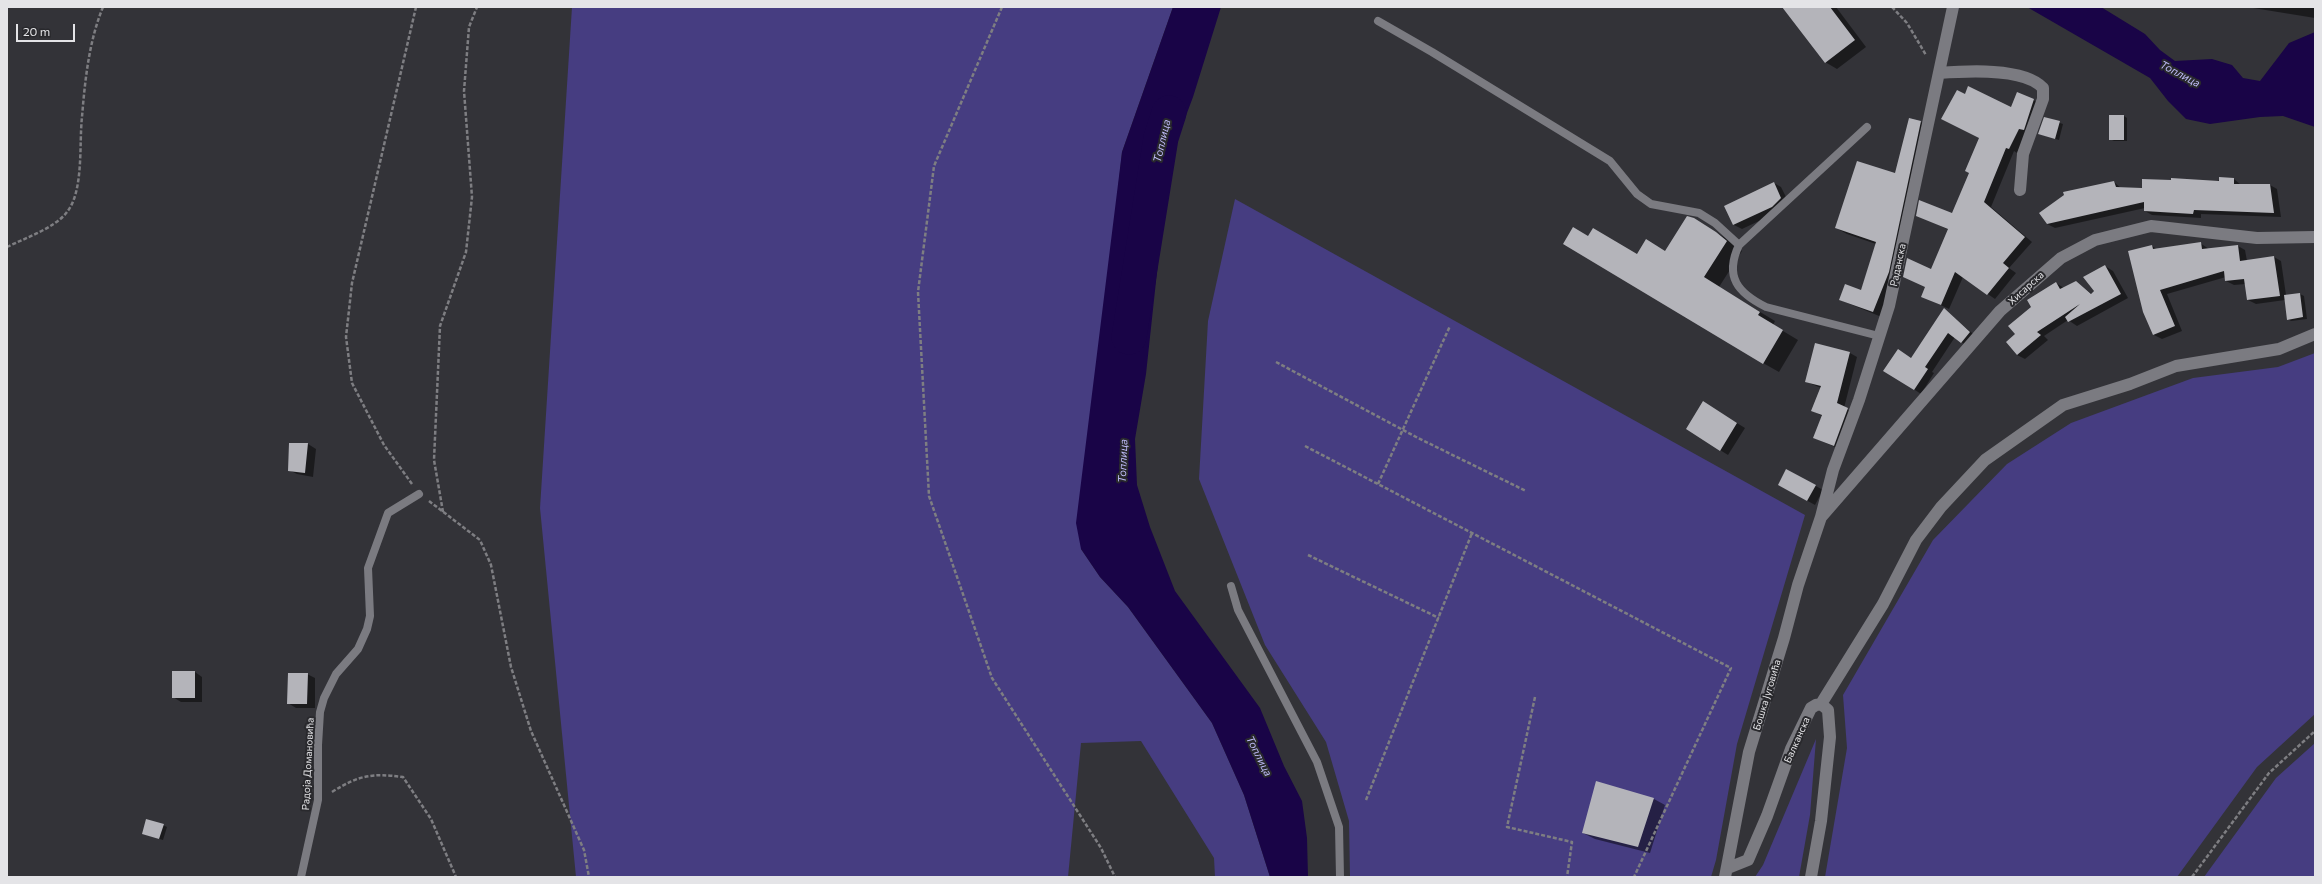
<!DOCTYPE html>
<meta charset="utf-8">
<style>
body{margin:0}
#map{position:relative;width:2322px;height:884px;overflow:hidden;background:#333338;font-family:Commissioner,sans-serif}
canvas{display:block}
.frame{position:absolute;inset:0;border:8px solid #e4e4e7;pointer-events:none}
.scale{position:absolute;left:16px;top:24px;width:59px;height:18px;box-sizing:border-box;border:2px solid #e4e4e7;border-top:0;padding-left:5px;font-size:12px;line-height:14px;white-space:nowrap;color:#e4e4e7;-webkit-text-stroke:3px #29292d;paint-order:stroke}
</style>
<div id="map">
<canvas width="2322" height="884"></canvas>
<div class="frame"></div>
<div class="scale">20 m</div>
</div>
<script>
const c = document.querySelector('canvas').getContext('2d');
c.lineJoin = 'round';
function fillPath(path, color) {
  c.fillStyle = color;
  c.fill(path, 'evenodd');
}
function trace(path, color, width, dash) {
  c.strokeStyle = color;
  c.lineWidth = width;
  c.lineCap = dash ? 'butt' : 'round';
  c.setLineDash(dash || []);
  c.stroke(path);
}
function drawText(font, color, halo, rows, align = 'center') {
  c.font = font + ' Commissioner,sans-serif';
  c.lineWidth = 4;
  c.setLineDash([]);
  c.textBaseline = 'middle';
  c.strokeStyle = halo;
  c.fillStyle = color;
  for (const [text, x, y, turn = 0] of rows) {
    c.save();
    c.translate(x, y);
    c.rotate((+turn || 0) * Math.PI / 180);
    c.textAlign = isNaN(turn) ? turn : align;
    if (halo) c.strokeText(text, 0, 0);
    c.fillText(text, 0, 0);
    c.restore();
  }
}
fillPath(new Path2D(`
 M572,7H1173L1122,152L1081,549L1100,577L1128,607L1212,723L1244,795L1270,877H1215L1214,858L1141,741L1081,743L1068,877H576L540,508Z
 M1235,199L1805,515L1737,744L1716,860L1711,877H1350L1349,821L1326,742L1265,645L1199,479L1208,321Z
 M2315,353V714L2257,767L2177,877H1825L1847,748L1843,695L1933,540L2007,464L2071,423L2193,378L2278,367Z
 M1816,739L1810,815L1799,877H1755L1763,865Z
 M2315,743V877H2204L2276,778Z`), '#463d81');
fillPath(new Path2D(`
 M1173,7H1221L1193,97L1169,161L1146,374L1135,439L1137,485L1150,527L1175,591L1260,708L1284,766L1302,801L1307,838L1308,877H1270L1244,795L1212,723L1128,607L1100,577L1081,549L1076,523L1122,152ZM1152,160L1159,161L1148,279L1142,304C1124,274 1141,193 1152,160Z
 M2027,7H2101L2145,34L2160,50L2175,61L2212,59L2232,65L2243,78L2260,81L2289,43L2315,32V127L2283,116L2260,117L2210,124L2186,119L2168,101L2150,78Z`), '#190447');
fillPath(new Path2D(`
 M1783,7H1836L1866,47L1837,69L1825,62Z
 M2247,7H2315V18Z
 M1965,95L2011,109L2033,100L2041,104L2017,153L2014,151L1991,207L2032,242L2009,268L2016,273L1995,299L1963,277L1949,309L1930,300L1949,230L1917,215H1952L1970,173L1980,138Z
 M2124,116L2127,118V141H2114L2110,139Z
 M2045,118L2063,124L2059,140L2039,134Z
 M1921,122L1931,128L1884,318L1840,300L1861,291L1876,244L1847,234L1836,228L1895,174Z
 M2234,179L2241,185H2270L2277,189L2281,217L2201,214V218L2152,215L2145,211V208L2055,228L2047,224L2114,182L2122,189H2142Z
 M1774,183L1781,187L1789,203L1780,211L1742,229L1734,225L1725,206Z
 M1694,219L1732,242L1742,251L1719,287L1775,321L1773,325L1798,340L1779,372L1763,363L1589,237L1638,255L1666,252Z
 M2200,243L2209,249L2238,246L2245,250L2247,261L2274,257L2281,261L2286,295L2300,294L2304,296L2307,319L2291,321L2288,319L2285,300L2256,304L2248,300L2246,284L2234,285L2226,281V277L2167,294L2182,331L2162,339L2154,335L2144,311L2152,246L2158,250Z
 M2105,266L2113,271L2128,298L2077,326L2068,320L2044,336L2048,340L2025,359L2017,355L2016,335L2033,307L2056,283L2064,288L2076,282L2092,294Z
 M1944,310L1977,337L1968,347L1955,337L1932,372L1934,373L1921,394L1885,370L1911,358Z
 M1850,353L1857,357L1844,408L1855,413L1842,450L1814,438L1822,416L1813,411L1821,388L1807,382Z
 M1711,407L1745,428L1728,455L1720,450Z
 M290,444H308L316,449L313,477L297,474L289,470Z
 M1787,470L1823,490L1815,505L1779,485Z
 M195,672L202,677V702H181L173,697Z
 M307,674L315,678V708H296L288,703Z
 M1654,799L1665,805L1650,853L1595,839L1583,833Z
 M163,825L167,827L163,840L143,834Z`), '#0007');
trace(new Path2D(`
 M1129,337L1161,138L1169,113`), '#190447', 35);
fillPath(new Path2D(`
 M1782,7H1830L1855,40L1825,63Z
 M1968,86L2011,107L2017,92L2034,99L2024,130L2019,129L2009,149L2006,148L1984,202L2025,237L2003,263L2009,268L1987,295L1955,272L1941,305L1921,297L1925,287L1903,277L1907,258L1931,269L1948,229L1916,216L1919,200L1952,213L1969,173L1965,171L1979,138L1941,119L1957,90L1965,94Z
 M2109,115H2124V140H2109Z
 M2044,117L2060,121L2055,139L2038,134Z
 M1909,118L1921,121L1889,272L1873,312L1839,300L1845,284L1861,290L1876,242L1835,228L1857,161L1895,173Z
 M2219,177L2234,178V184H2270L2274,213L2194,210L2193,214L2144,211V202L2047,224L2039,213L2064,195L2063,192L2114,181L2116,187L2142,188V179L2171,180V178L2219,181Z
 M1774,182L1781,198L1772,207L1733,225L1724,206Z
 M1687,216L1694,218L1716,232L1727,241L1704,277L1760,312L1758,315L1783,330L1763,364L1563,244L1573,227L1588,236L1593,228L1637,254L1646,239L1665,251Z
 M2201,242L2202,249L2238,245L2240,261L2274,256L2280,296L2247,300L2244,279L2225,281L2224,271L2160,290L2175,326L2153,335L2143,312L2128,251L2152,245L2153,249Z
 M2105,265L2121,294L2068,322L2065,317L2080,304L2037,332L2041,335L2017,355L2006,342L2015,334L2008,326L2031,307L2027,300L2056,282L2060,289L2076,281L2091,294L2094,291L2083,277Z
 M2300,293L2303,317L2287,320L2284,295Z
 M1944,308L1970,332L1961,343L1948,333L1925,367L1928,369L1914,390L1883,371L1898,349L1911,358Z
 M1815,343L1850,352L1837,403L1848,408L1834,446L1813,438L1822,415L1811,411L1821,386L1805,382Z
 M1703,401L1737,423L1720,451L1686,429Z
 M289,443H308L305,473L288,471Z
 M1786,469L1816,485L1807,501L1778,485Z
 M172,671H195V698H172Z
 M288,673H308L307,704H287Z
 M1596,781L1654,798L1638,847L1582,833Z
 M146,819L164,824L159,839L142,834Z`), '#b4b4ba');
trace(new Path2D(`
 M1002,7L934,166L918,292L929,496L992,678L1101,848L1115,877
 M1892,7L1907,23L1926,55
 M7,247C25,238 55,228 67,212C84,191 79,143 82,117C85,80 89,41 103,7
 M1276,362L1418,438L1526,491
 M1305,446L1731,668L1634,877
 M412,484L384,445L352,383L346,337L352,283L416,7
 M1378,484L1450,326
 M429,501L480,540L491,565L511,667L531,731L584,850L589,877
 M443,512L434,460L440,326L466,252L472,197L464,91L469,27L477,7
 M1308,555L1439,618
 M1535,697L1507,827L1572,842L1567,877
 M332,792C359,775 372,773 403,777L431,819L456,877
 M1366,800L1472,533
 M2192,877L2269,773L2315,731`), '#7e7e82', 2.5, [4, 2]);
trace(new Path2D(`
 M1378,21L1432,52L1610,161L1637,194L1651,204L1699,213L1715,223L1739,245
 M1867,127L1739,245C1724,277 1738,293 1766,307L1879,336
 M1231,586L1238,610L1317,762L1339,827L1340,877
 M301,877L318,800V745L320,712L324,698L336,674L358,649L367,629L370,616L368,568L388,513L419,494`), '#7b7b81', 8);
trace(new Path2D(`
 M1939,73C1965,71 2024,67 2043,88V99L2023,154L2020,190
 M1822,516L2000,311L2061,258L2095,240L2151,226L2257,238L2315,237
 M1821,704L1883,604L1916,540L1941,507L1985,460L2063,405L2130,384L2176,366L2279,349L2315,334
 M1728,868L1748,860L1767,816L1791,749L1811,708L1816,705L1821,704L1828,710L1830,737L1821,821L1811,877
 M1725,877L1749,752L1784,638L1798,585L1821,517L1833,470L1859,400L1889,306L1953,7`), '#7b7b81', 12);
drawText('10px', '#e4e4e7', '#29292d', [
 ["Раданска",1898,265,-78],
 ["Хисарска",2026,288,-42],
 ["Бошка Југовића",1767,695,-73],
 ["Балканска",1797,740,-66],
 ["Радоја Домановића",308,764,-87]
]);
drawText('italic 11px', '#bebbf7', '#29292d', [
 ["Топлица",2180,74,28],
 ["Топлица",1162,141,-77],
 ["Топлица",1123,461,-88],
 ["Топлица",1259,756,63]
]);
</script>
